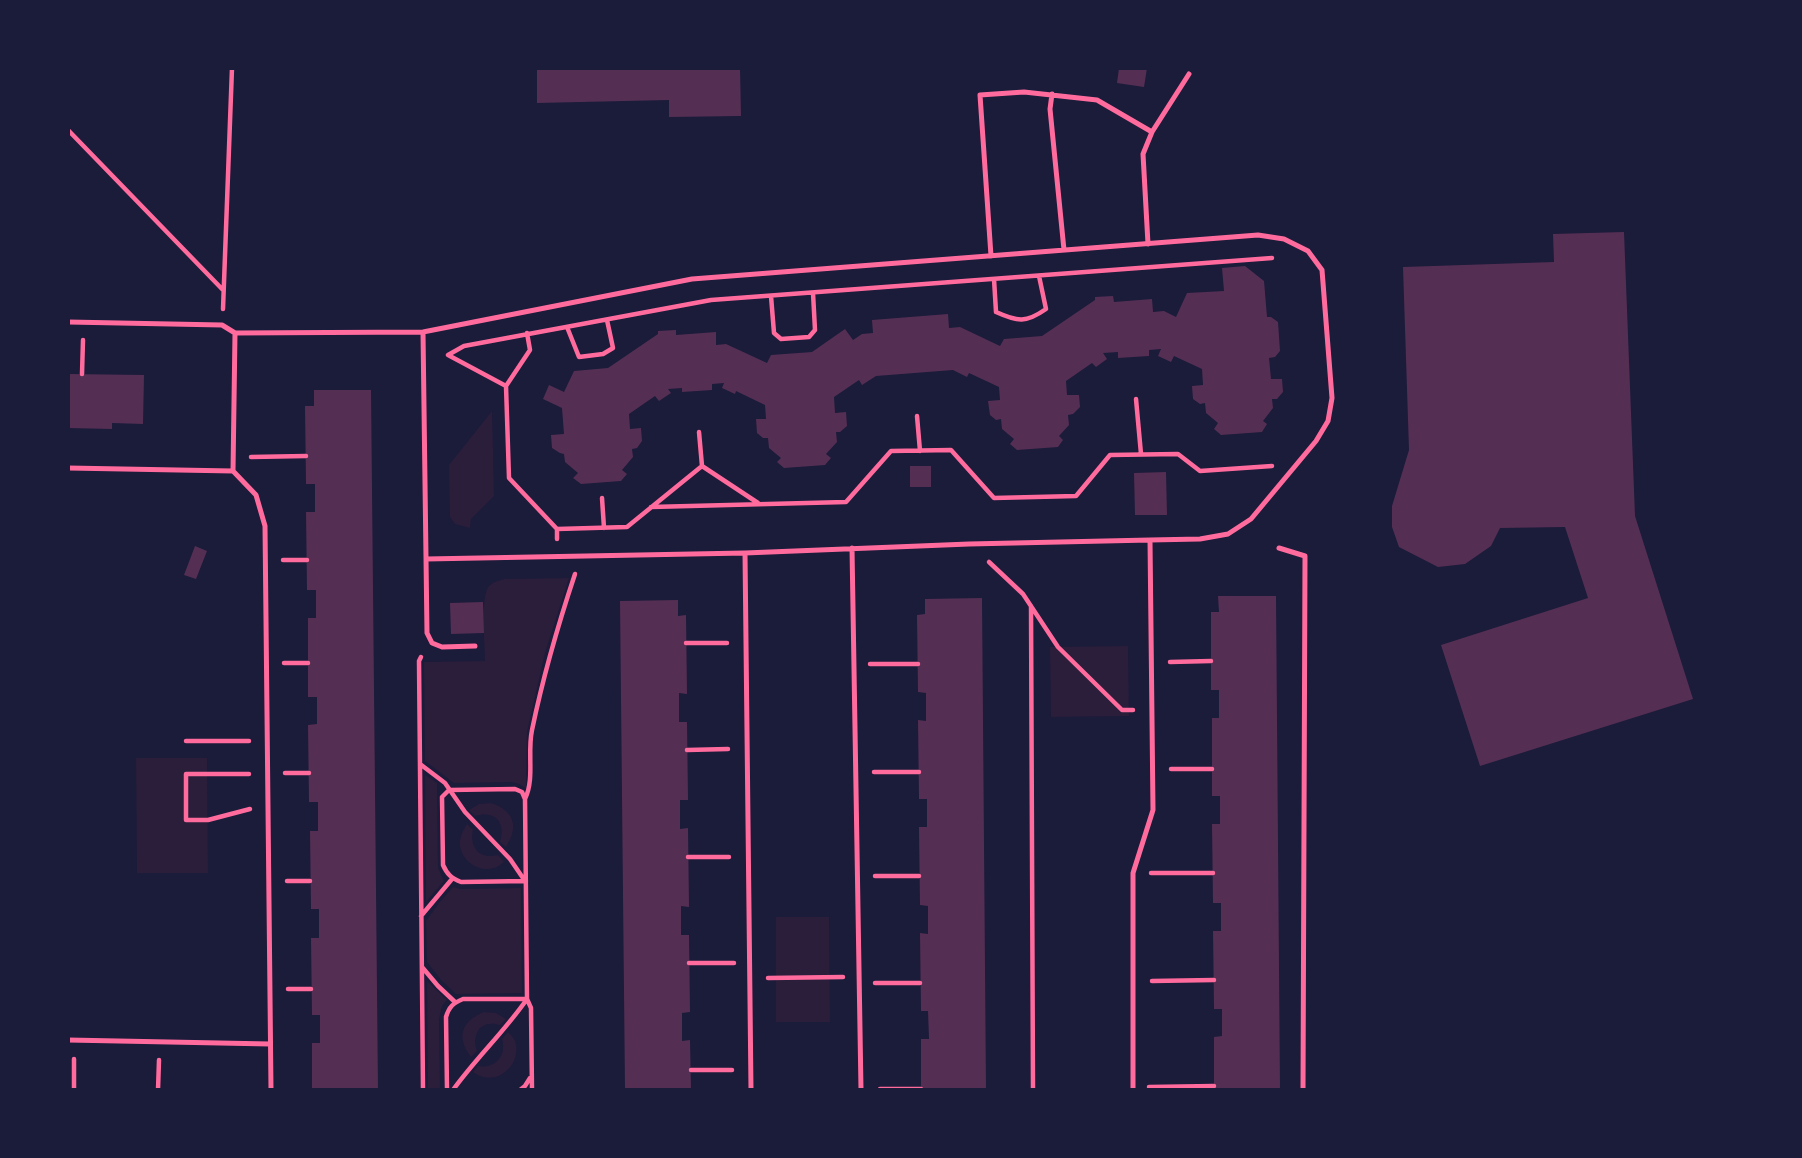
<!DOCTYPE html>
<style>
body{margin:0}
#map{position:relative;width:1802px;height:1158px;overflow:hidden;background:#1b1b3a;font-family:Montserrat,sans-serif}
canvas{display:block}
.frame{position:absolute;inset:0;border:70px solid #1b1b3a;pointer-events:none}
</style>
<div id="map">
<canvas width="1802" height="1158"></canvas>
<div class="frame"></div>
</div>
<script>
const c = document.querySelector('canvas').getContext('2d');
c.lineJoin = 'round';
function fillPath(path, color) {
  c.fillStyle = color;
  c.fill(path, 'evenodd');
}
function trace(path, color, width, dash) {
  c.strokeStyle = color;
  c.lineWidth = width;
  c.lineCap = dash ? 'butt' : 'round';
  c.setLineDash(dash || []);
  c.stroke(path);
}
fillPath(new Path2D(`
 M492,411L494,496L471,519L470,528L455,524L450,517L449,465Z
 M569,578L545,653L527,732L526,788L519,784L512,782L454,783L425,761L424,662L485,661C485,646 480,596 489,586C493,582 498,581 504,579Z
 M1128,646L1129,716L1051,717L1050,647Z
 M136,758H207L208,873H137Z
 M425,775L437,783L438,868L444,881L426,902Z
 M491,803C515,811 519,827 506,847L500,842C506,822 495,810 475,816L469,810L479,804Z
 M467,824L473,830C469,847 480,860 498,855L504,862C501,864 498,867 494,868C479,873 462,861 460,846C459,837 463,831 467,824Z
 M453,887L460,889L521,888L522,993L456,994L441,980L427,962L426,921L439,903Z
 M776,917H829L830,1022H776Z
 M427,981L447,1000L442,1006L439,1019L440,1090H428Z
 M484,1012L496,1013L506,1019L500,1025C481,1019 471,1034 477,1051L471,1057C456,1037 461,1021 484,1012Z
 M508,1032C511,1035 514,1038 515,1041C522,1061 503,1082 483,1077C479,1076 476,1074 473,1072L478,1066C495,1069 507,1056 502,1039Z`), '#2a1e3b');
fillPath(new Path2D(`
 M537,68H740L741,116L669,117V100L537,103Z
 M1119,68H1147L1144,87L1117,83Z
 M1624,232L1635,516L1693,699L1480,766L1441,645L1588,598L1565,527L1500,528L1491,546L1465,564L1438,567L1399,547L1392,527V506L1409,450L1403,267L1554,262L1553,234Z
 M1245,266L1264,281L1267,317H1271L1278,322L1280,351L1275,357L1269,358L1271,379H1282L1283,392L1277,399H1272L1273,408L1263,421L1267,424L1262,432L1221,435L1214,429L1218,423L1206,413L1205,403L1200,404L1193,399L1192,386L1203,385L1202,369L1174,356L1171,362L1158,356L1161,349L1149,350V356L1118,358V352L1103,353L1107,359L1096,367L1092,363L1066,381L1067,395H1079L1080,407L1073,414L1068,415L1069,425L1059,436L1063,440L1058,447L1017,450L1010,444L1014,439L1002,429L1001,419L996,420L990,415L988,401L1000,400L999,387L969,373L967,377L953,370L876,376L862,385L859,380L834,397L835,413L846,412L847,426L840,432H836L837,442L826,454L831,458L825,465L784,468L777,462L781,458L769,448L768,438H763L757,433L756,419H766L765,405L736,391L735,394L722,388L724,383L712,384V390L682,392V388L668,389L671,393L659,401L655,396L629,414L630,429L641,428L642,441L637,448L632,449L633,457L622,470L627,474L621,481L581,484L573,478L578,473L565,462L564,454L560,453L552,448L551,435L564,434L562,408L543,399L549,385L564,392L574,371L608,368L658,334V331L676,330V335L716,332V345L726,344L767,363L771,355L812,352L845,329L853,340L862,334L873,333L872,320L948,314L949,328L960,327L1000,346L1004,339L1042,336L1095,300V297L1113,296L1114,302L1152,299L1153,312L1164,311L1176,317L1187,293L1224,291L1222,268Z
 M68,374L144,375L143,424L112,423V429L68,428Z
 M314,390H371L378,1090H312V1043H320V1015H312L311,938H319V909H311L310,831H318V802H309L308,725L317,724V697H308V618H316V590H307L306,512H315V484H306L305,406H314Z
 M910,466H931V487H910Z
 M1166,472L1167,515H1135L1134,473Z
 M195,546L207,551L196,579L184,575Z
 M1218,596H1276L1280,1090H1214V1037L1222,1036V1009H1214L1213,931H1221V903H1213L1212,824H1220V796H1212V718H1219V690H1211V612H1219Z
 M982,598L986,1090H921V1039H929L928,1011H921L920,933L928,934V906L920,905L919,827H927V799H919L918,720L926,721V693L918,692L917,615L925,614V599Z
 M678,600V616L686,615L687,694L679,693V722H687L688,800H680V829L688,828L689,907L681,906V935H689L690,1012L682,1013V1041L690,1040L691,1090H625L620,601Z
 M483,602L484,633L451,634L450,603Z`), '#542f53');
trace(new Path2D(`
 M68,130L223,290
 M994,279L996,312C1018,322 1026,323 1046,309L1039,276
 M771,296L774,333L781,339L809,337L815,330L813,293
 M223,309L232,68
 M567,327L579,357L603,354L613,348L607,320
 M527,333L530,350L506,386L509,478L557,529V539
 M448,355L464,346L711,300L1272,258
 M448,355L506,386
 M82,374L83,340
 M1136,399L1141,454
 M917,416L920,451
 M699,432L702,466
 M251,457L306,456
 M602,498L604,528
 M651,507L846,502L891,451L951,450L994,498L1076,496L1110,455L1178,454L1200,471L1272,466
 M557,529L627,527L702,466L758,503
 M283,560H307
 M989,562L1023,594L1058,647L1122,710H1133
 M1031,606L1033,1090
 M686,643H727
 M421,657L419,661L423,1090
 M1170,662L1211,661
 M284,663H308
 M870,664H918
 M186,741H249
 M687,750L728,749
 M420,764L445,783L465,812L510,859L525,881
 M1171,769H1212
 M874,772H919
 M285,773H309
 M249,774H186V820H208L250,809
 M525,799L522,792L515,789L449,790L442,797L443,865C447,874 451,878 461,882L526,881
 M688,857H729
 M1151,873H1213
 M875,876H919
 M287,881H310
 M421,916L452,879
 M689,963H734
 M422,967L438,986L455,1002
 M768,978L843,977
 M1152,981L1214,980
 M875,983H920
 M288,989H311
 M691,1070H732
 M1149,1087L1214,1086
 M880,1089H921
 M74,1090V1059
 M158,1090L159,1060
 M447,1090L446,1017C449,1007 453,1003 463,999H527
 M453,1090C476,1058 505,1031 527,999
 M520,1090L525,1086L530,1078
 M532,1090L531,1008L527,999L525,799C535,778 527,753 532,730C543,677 558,625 575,574`), '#ff6b9d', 4.5);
trace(new Path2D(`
 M1052,94L1050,109L1064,250
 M1148,244L1143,154L1152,132L1189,74
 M991,256L980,95L1024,92L1097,100L1152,132
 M68,322L222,325L235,333L423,332L692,279L1258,235L1284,239L1308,251L1322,270L1332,398L1328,421L1316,441L1251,519L1228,534L1200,539L1150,540L969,544L745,553L426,559
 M423,332L427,633L432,643L442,647L475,646
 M235,333L233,471L256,495L265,526L271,1090
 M68,468L233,471
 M852,548L861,1090
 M1279,548L1305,556L1303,1090
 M745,553L751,1090
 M68,1040L270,1044
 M1133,1090V873L1153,810L1150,540`), '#ff6b9d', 5);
</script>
